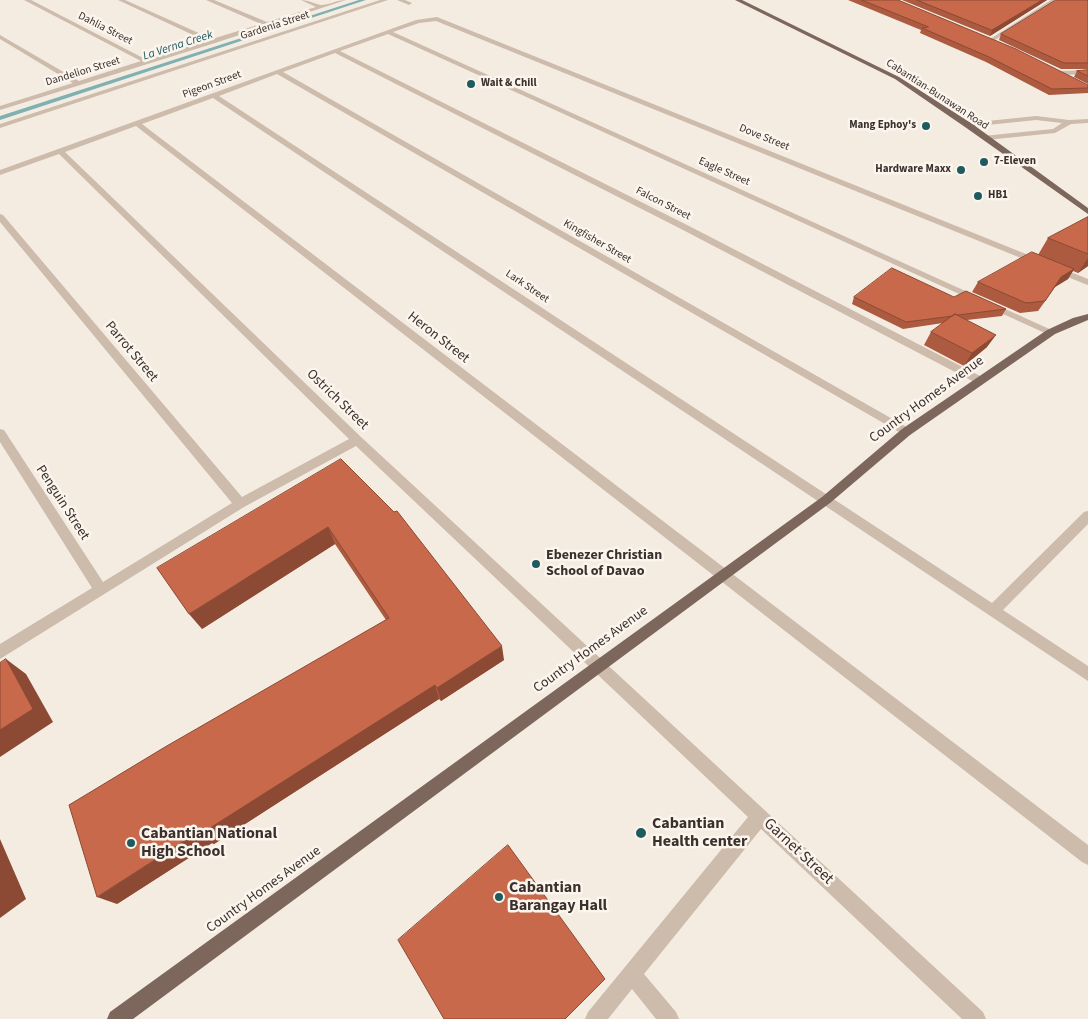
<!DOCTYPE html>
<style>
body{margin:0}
canvas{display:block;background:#f4ebe1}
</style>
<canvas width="1088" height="1019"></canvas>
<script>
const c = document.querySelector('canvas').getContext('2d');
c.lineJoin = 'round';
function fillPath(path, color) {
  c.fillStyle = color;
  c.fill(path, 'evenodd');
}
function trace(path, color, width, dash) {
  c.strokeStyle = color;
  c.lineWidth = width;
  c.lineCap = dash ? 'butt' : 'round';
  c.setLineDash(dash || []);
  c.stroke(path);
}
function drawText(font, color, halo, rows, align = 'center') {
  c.font = font + ' "Source Sans 3",sans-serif';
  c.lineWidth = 5;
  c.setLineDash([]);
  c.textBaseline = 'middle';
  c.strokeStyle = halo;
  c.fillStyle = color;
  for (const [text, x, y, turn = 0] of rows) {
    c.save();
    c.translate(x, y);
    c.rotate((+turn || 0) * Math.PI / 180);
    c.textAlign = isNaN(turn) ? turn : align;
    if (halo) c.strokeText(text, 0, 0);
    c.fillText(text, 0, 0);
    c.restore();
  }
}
fillPath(new Path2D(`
 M359,0H366L0,120V116Z`), '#7fb0b2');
fillPath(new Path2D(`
 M24,0H31L147,60L206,41L118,0H125L212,39L261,24L206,0H214L267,22L316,7L301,0C309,0 314,4 321,5C329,5 337,0 346,0L215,43L0,110V106L73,83L0,39V35L79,81L141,61Z
 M380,0H388L0,128V124Z
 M397,0H405L412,3L409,5Z
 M1051,0H1058L992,42L987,41Z
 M437,17L1088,279V285L1085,284L436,21L419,23L393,32L1056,332L1051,335L1047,334L388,34L340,51L689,226L984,378L985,381L980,385L683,230L335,53L283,72L910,429L912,432L910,435L906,436L277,74L219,96L992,603L1084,512L1088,511V524L1003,610L1088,666V681L213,98L142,124L1088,845V865L1082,862L136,126L65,152L361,437L983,1012L986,1019H962L761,829L644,974L676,1012L679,1019H656L632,989L608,1019H585L588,1012L748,817L356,446L244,507L0,659V644L92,588L0,442V429L4,430L103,582L232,503L0,222V214L3,215L242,497L349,439L59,154L0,175V170L416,20Z
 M1088,70V74L1062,75L1059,73L1062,71Z
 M1036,116L1069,120L1088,119V123L1071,124L1055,133L986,140H983V136L1053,129L1062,123L1036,120L968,127L964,125L968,123Z`), '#cdbbac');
fillPath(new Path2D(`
 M735,0H742L899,77L971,123L1088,208V214L965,127L895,79Z
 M1088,314V320L1055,334L910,435L830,503L133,1019H107L110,1012L822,497L902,429L1047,330L1073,318Z`), '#7d675c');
fillPath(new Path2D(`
 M848,0H898L1088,88V93L1049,95L986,62L920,33L921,30Z
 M902,0H1047L990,36Z
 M1088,0V69H1061L999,40L1001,34Z
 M1088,70V84L1074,77L1077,71Z
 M1088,217V266L1078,273L1073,271L1068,279L1055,287L1038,311L1020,313L972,292L978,282L1038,255L1048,238Z
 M854,297H954L1006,309L1002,316L967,320L987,347L964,366L924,345L931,332L943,323L903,329L852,304Z
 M341,459L504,660L441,701L439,699L214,844L212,843L117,904L386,620L335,544L202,629Z`), '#ac5a40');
fillPath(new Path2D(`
 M1042,0H1047L990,36L992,30Z
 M1088,258V266L1078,273Z
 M1074,269L1068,279L1055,287L1038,311L1061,277Z
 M996,335L987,347L964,366L972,353Z
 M328,527L335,544L202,629L189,614Z
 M502,646L504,660L441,701L437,688Z
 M6,659L26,674L53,722L0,757V730Z
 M435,685L439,699L214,844L212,843L117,904L97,897L198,832Z
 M0,839L26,899L0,918Z`), '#8c4a34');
const building = new Path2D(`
 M862,0H898L1016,49L1088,85V88L1052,89L989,57L922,28L928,27Z
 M917,0H1042L992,30Z
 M1056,0H1088V63H1064L1001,34Z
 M1088,70V76L1077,71Z
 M1088,217V254L1048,238Z
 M1032,252L1074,269L1061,277L1045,301L1026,303L978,282Z
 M892,268L954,297L966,291L1006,309L958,315L955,314L953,316L906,322L854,297Z
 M955,314L996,335L972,353L931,332Z
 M341,459L394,512L397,511L502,646L437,688L435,685L199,835L198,832L97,897L69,805L165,747L389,618L328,527L189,614L157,568Z
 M6,659L33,709L0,730V663Z
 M508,845L605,979L565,1019H444L398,940Z`);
fillPath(building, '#c8694b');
trace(building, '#8c4a34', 1);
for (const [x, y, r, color] of [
 [471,84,5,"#1f5a5e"],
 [926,126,5,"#1f5a5e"],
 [984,162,5,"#1f5a5e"],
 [961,170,5,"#1f5a5e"],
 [978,196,5,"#1f5a5e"],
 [536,564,5,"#1f5a5e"],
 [641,833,6,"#1f5a5e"],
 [131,843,5,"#1f5a5e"],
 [499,897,5,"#1f5a5e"]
]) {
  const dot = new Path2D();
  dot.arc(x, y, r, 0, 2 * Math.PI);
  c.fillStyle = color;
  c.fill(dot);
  trace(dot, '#fbf5ee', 2);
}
drawText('11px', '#3b302b', '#fbf5ee', [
 ["Gardenia Street",275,26,-18],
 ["Dahlia Street",105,29,27],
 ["Dandelion Street",83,72,-17],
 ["Pigeon Street",212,85,-20],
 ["Cabantian-Bunawan Road",937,95,33],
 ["Dove Street",764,138,22],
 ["Eagle Street",724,172,24],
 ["Falcon Street",663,204,27],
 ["Kingfisher Street",597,242,30],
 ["Lark Street",527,287,34]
]);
drawText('bold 11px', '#3b302b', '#fbf5ee', [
 ["Wait & Chill",481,84],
 ["Mang Ephoy's",916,126,"right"],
 ["7-Eleven",994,162],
 ["Hardware Maxx",951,170,"right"],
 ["HB1",988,196]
], 'left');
drawText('italic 12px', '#1f5a5e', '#fbf5ee', [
 ["La Verna Creek",178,46,-18]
]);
drawText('14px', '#3b302b', '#fbf5ee', [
 ["Heron Street",438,338,38],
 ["Parrot Street",131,352,50],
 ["Ostrich Street",337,400,44],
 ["Country Homes Avenue",927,400,-36],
 ["Penguin Street",62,503,57],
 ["Country Homes Avenue",591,650,-36],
 ["Country Homes Avenue",264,890,-36]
]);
drawText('bold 14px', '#3b302b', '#fbf5ee', [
 ["Ebenezer Christian",546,556],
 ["School of Davao",546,572]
], 'left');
drawText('bold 16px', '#3b302b', '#fbf5ee', [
 ["Cabantian",652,824],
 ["Health center",652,842],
 ["Cabantian National",141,834],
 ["High School",141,852],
 ["Cabantian",509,888],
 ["Barangay Hall",509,906]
], 'left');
drawText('16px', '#3b302b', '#fbf5ee', [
 ["Garnet Street",798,852,43]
]);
</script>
